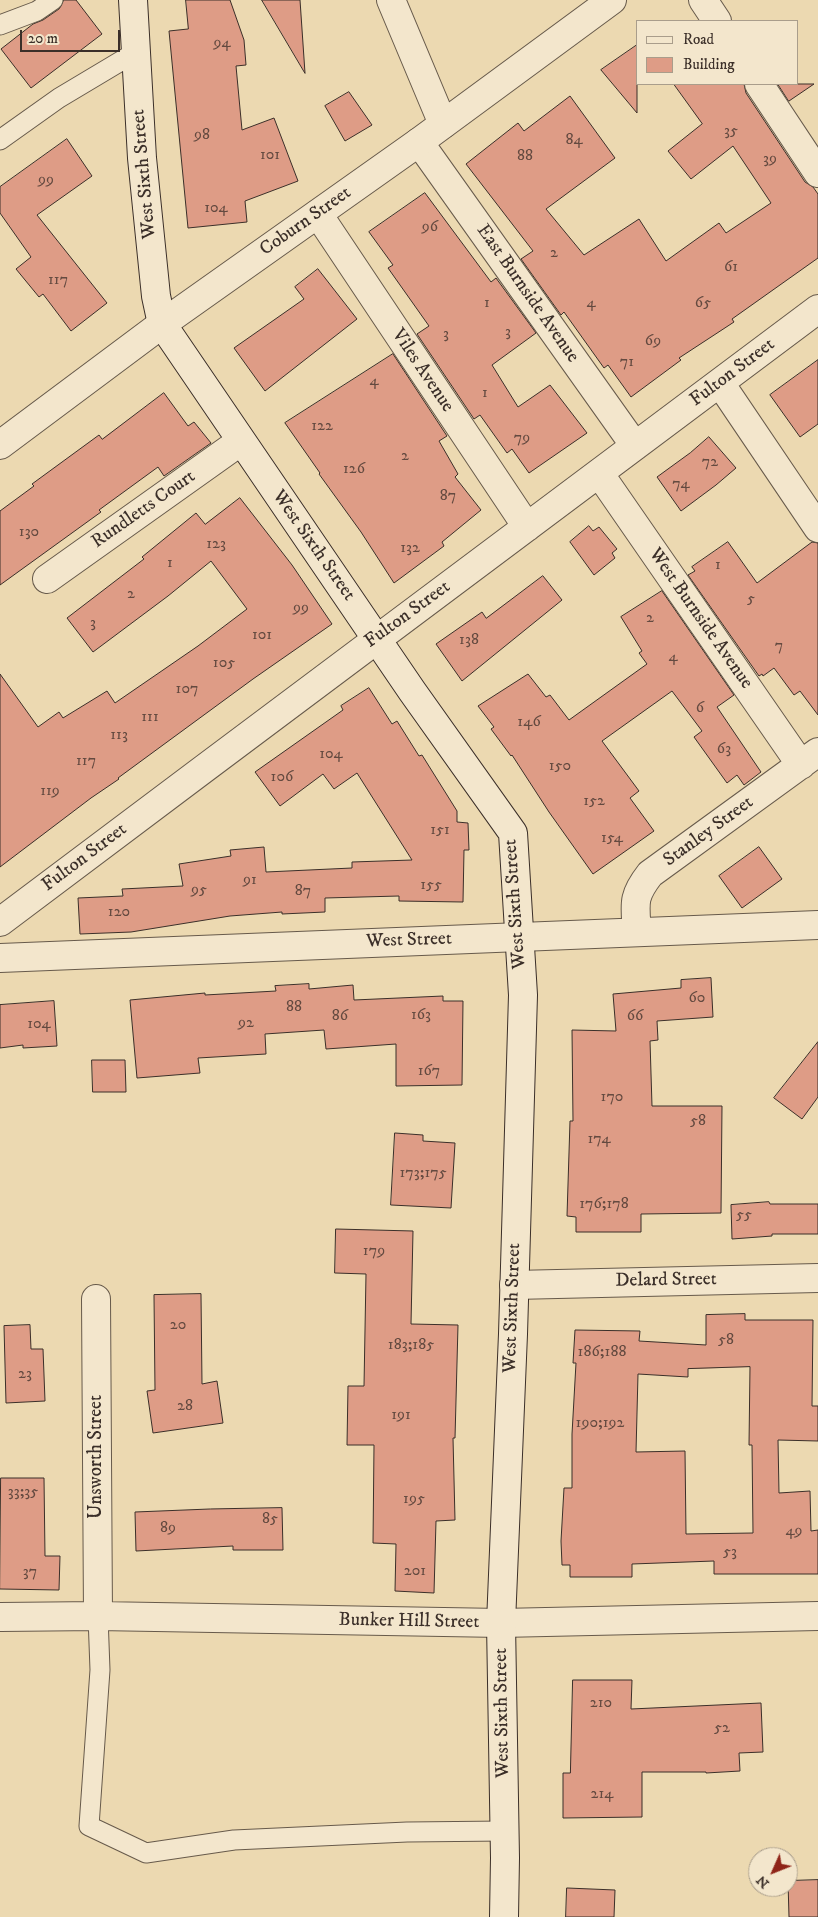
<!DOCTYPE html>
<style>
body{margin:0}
#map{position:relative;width:818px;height:1917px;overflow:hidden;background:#ecd9b1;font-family:"IM FELL DW Pica",serif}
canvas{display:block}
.legend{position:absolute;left:636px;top:20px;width:162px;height:65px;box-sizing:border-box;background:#f3e6cc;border:1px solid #a99d8b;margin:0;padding:6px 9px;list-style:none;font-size:15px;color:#3b2f29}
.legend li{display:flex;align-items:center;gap:10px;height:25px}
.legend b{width:25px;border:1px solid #a99d8b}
.north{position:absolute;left:748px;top:1847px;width:50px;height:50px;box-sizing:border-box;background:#f3e6cc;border:1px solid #a99d8b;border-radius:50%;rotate:226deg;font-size:14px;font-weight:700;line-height:20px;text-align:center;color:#3b2f29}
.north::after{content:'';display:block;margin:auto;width:18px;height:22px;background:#8f2418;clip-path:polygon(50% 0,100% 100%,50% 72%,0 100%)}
.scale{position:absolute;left:20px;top:30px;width:100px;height:22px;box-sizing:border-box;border:2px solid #3b2f29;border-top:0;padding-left:6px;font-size:15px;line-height:18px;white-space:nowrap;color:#3b2f29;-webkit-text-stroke:4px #f3e6cc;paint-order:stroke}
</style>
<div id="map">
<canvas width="818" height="1917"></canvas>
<ul class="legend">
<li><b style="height:6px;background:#f3e6cc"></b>Road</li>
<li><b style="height:14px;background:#de9c86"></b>Building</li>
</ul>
<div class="north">N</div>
<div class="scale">20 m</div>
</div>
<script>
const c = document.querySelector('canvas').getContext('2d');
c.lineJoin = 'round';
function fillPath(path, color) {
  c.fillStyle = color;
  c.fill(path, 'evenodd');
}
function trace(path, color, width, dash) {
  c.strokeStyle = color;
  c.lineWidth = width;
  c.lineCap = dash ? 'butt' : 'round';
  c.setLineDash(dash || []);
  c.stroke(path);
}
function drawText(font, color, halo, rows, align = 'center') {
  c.font = font + ' "IM FELL DW Pica",serif';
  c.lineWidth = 4;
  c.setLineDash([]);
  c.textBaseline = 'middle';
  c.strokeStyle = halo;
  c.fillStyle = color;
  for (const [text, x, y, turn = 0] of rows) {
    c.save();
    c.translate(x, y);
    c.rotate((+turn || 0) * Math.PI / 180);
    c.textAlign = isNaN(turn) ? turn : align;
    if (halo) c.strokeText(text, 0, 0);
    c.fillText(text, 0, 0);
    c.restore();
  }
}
const building = new Path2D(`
 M64,0H76L102,34L31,88L1,49L33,24L43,20L59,9Z
 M186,0H230L244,40L246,65L236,66L242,130L274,118L298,181L245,201L247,222L188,228L169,31L188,29Z
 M262,0H300L305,73Z
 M637,45V113L601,70Z
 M674,84H744L746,93L805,182L813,187L818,194V258L732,319L734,322L679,358L681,360L631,397L608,365L604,368L564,312L561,315L521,259L533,251L466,164L518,123L524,131L570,96L615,158L546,209L584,255L639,219L666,261L719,223L726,233L771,203L733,146L691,179L668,151L702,124Z
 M778,84H814L789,101Z
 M349,92L372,125L345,141L325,106Z
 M67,139L92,176L37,215L107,303L71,331L43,294L39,297L16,269L31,257L0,213V187Z
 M425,193L491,282L496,278L536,333L492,365L518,407L550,385L587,433L529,473L512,449L507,453L480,415L474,419L419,337L417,334L429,326L388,268L393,265L369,232Z
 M318,269L357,319L265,391L234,348L304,299L295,287Z
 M393,354L447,436L439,441L458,474L455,477L481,510L442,542L444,546L394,583L361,532L319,474L320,473L285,423Z
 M818,360V424L800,437L770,395Z
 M164,393L188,426L194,422L211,443L164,476L158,467L99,510L101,512L0,585V511L34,486L32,484L99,435L102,439Z
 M709,437L736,468L716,485L681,511L657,477L690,453Z
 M240,498L292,565L332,624L253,679L118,778L119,779L91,798L0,867V674L38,727L59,712L63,718L107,691L115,703L198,646L247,609L211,561L168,596L93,652L67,618L144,559L142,557L196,513L205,524Z
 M589,526L593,531L599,527L617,549L612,553L615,558L594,575L570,542Z
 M728,542L757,583L812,542L818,543V715L800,691L794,695L774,668L763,676L762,674L759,676L688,575L695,571L692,567Z
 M543,576L562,600L462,681L436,644L482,612L486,618Z
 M662,591L734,695L717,707L761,772L744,785L737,775L727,783L694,737L702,731L672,691L602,741L639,791L630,798L654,831L593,874L549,812L512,755L511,756L491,729L494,727L478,706L528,674L546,697L550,695L569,720L647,664L639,653L642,651L621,617Z
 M369,688L392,724L397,721L419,756L422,755L457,811V822L468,823L469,850H464L463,902L399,901V896L325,898V912L282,914V912L230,916L131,932L80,934L78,898L123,896L122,889L183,886L179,864L231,856L230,850L264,847L266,872L352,868V862L412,860L357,773L334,789L323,774L280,806L255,772L343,710L341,706Z
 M759,847L782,879L742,908L719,876Z
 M711,978L713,1017L657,1021L658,1040L650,1041L652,1106H722L721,1213L641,1214V1232H576V1217L567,1216L570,1121H573L572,1030L616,1031L613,994L681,988V980Z
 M309,984V989L353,985L354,1000L443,996V1001H463L462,1085L396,1086V1044L326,1049L324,1030L265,1034L266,1054L198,1058L200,1073L137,1078L130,1000L205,993V995L276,991L275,986Z
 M54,1001L57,1046L23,1048V1045L0,1048V1005Z
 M818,1042V1097L802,1119L774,1098Z
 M92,1060H125L126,1092H93Z
 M395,1133L423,1135V1141L455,1143L451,1208L391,1205Z
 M769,1202L770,1204H818V1234H772V1236L732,1239L731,1205Z
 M336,1229L413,1231L411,1324L458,1325L455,1438H453L455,1520L436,1521L434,1593L395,1591L396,1544L373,1543L374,1445H347L348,1386H364L366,1274L335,1273Z
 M201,1294L202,1384L217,1381L223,1423L153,1433L147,1391L155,1390L154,1295Z
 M745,1314V1320H813L812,1406H818V1441L778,1440L779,1493L810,1491L811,1531L818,1530V1574H714V1561L632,1564V1577H570V1565H562L561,1541L564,1488H572V1434L576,1363H573L575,1330L640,1331L639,1341L706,1345V1315ZM750,1367L749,1445H752L753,1533L686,1534L685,1451L636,1452L638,1374L688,1377V1369Z
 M30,1325L31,1349H43L45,1401L6,1403L4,1326Z
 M1,1478H44L45,1556H60L59,1590L0,1589Z
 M282,1508L283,1550H233V1546L136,1551L135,1512L210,1509Z
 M573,1680H632L631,1709L761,1703L763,1752L739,1753L740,1771L706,1773V1772H642V1817L563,1818V1773H570Z
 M818,1880V1917H789L788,1881Z
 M567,1888L615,1890L614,1917H566Z`);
fillPath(building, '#de9c86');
trace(building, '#3b2f29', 1);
const service = new Path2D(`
 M0,25L37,11L53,0
 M0,140L59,98L136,52
 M98,1616L100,1670L89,1826L146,1853L234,1840L407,1832L505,1831`);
const minor = new Path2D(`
 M391,0L443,124
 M703,0L717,21
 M759,84L818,173
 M419,142L635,446
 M318,214L527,527
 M720,383L818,528
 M599,473L801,765
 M47,579L241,441
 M0,922C272,717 545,514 818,309
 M637,932C635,904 632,897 650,874L818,752
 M0,958L818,925
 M514,1285L818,1278
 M96,1299L98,1616
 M0,1617L98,1616L501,1623L818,1616`);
const tertiary = new Path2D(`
 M0,445L162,324L419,142L612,0`);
const secondary = new Path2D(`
 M133,0L142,158L156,296L162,324L412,691L513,833L523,995L513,1334L501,1623L505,1858L504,1917`);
trace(service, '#675a4b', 21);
trace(minor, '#675a4b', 30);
trace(tertiary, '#675a4b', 30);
trace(secondary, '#3b2f29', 30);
trace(service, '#f3e6cc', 19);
trace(minor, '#f3e6cc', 28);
trace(tertiary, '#f3e6cc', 28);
trace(secondary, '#f3e6cc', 28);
drawText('16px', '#644a40', null, [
 ["94",222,44],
 ["35",731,132],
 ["98",202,136],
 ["84",574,141],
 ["101",270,156],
 ["88",525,157],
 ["39",770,160],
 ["99",46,181],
 ["104",216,209],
 ["96",430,228],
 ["2",554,254],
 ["61",731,268],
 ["117",58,281],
 ["1",487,304],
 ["4",591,304],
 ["65",703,304],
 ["3",508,333],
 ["3",446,335],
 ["69",653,342],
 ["71",627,363],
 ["4",374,382],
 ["1",485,394],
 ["122",322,427],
 ["79",522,439],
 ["2",405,457],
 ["72",710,463],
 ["126",354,470],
 ["74",681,485],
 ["87",448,497],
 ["130",29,533],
 ["123",216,545],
 ["132",410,549],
 ["1",170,564],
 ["1",718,566],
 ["2",131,595],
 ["5",751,600],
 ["99",301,609],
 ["2",650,619],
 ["3",93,624],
 ["101",262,636],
 ["138",469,641],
 ["7",779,647],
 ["4",673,658],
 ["105",224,664],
 ["107",187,690],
 ["6",700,709],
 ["111",150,718],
 ["146",529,723],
 ["113",119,736],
 ["63",724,750],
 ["104",331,755],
 ["117",86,762],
 ["150",560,767],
 ["106",282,778],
 ["119",50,792],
 ["152",594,802],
 ["151",440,831],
 ["154",612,839],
 ["91",250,881],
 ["155",431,886],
 ["95",199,891],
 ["87",303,892],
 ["120",119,913],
 ["60",697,999],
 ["88",294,1008],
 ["163",421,1016],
 ["86",340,1017],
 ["66",635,1017],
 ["92",246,1024],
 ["104",39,1025],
 ["167",429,1072],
 ["170",612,1098],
 ["58",698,1122],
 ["174",599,1140],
 ["173;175",423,1174],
 ["176;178",604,1205],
 ["55",744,1216],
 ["179",374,1252],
 ["20",178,1326],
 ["58",726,1341],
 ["183;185",411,1346],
 ["186;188",602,1353],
 ["23",25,1375],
 ["28",185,1407],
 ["191",401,1416],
 ["190;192",600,1424],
 ["33;35",23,1493],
 ["195",414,1500],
 ["85",270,1520],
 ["89",168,1529],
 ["49",794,1532],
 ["53",730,1553],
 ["201",415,1572],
 ["37",30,1573],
 ["210",601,1704],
 ["52",722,1729],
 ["214",602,1795]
]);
drawText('19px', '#3b2f29', '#f3e6cc', [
 ["West Sixth Street",145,174,-95],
 ["Coburn Street",306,222,-35],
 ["East Burnside Avenue",527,294,55],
 ["Viles Avenue",422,371,56],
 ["Fulton Street",733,373,-37],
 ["Rundletts Court",144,510,-35],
 ["West Sixth Street",313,546,55],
 ["Fulton Street",408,615,-36],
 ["West Burnside Avenue",700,619,55],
 ["Stanley Street",709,832,-36],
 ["Fulton Street",85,858,-37],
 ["West Sixth Street",516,904,-94],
 ["West Street",409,941,-2],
 ["Delard Street",666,1281,-1],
 ["West Sixth Street",513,1308,-88],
 ["Unsworth Street",97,1457,-90],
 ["Bunker Hill Street",409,1622,1],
 ["West Sixth Street",503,1713,-91]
]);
</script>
